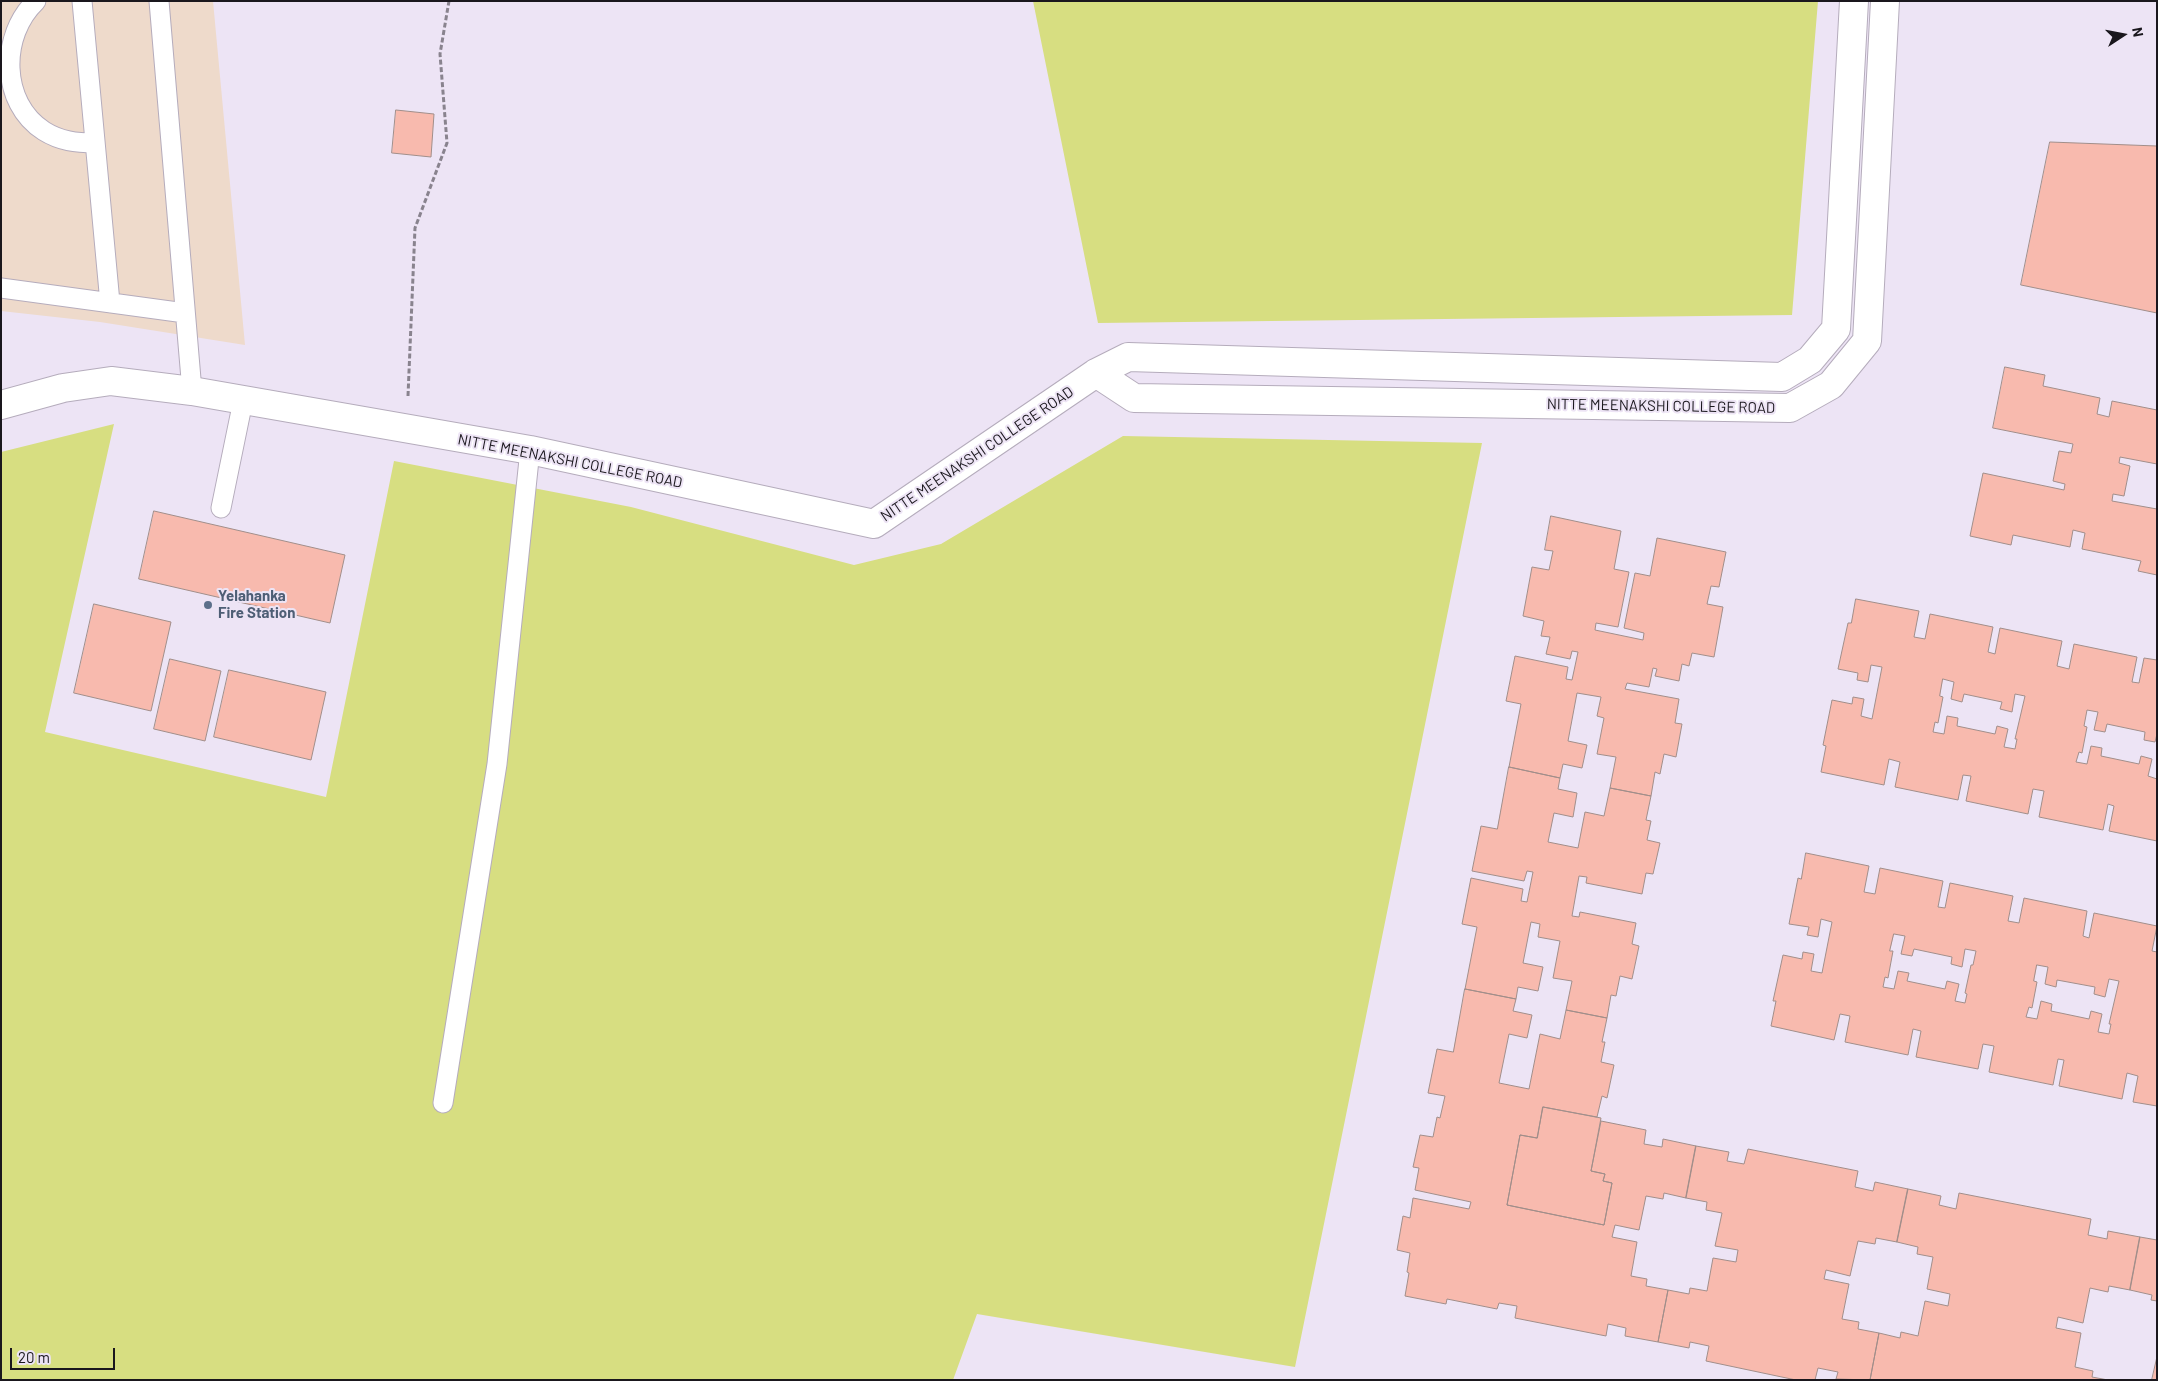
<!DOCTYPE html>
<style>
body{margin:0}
#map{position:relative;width:2158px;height:1381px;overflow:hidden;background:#ede4f5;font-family:Barlow,sans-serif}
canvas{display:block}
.frame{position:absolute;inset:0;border:2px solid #1a171d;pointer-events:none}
.north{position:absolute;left:2098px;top:10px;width:50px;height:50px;-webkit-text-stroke:4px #ede4f5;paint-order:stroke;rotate:79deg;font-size:14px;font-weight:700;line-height:20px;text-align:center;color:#1a171d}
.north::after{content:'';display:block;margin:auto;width:18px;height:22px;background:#1a171d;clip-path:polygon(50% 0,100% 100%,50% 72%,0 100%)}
.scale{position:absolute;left:10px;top:1348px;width:105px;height:22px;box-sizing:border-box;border:2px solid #1a171d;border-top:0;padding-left:6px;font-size:15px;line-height:18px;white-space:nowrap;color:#1a171d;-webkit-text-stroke:4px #ede4f5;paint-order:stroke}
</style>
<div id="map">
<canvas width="2158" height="1381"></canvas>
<div class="frame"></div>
<div class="north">N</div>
<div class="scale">20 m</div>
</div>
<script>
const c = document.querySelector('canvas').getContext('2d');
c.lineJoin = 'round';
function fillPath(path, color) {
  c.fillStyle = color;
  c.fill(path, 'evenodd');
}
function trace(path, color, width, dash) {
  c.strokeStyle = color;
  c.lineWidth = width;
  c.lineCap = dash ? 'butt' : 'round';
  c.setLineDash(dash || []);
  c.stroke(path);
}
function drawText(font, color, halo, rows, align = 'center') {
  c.font = font + ' Barlow,sans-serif';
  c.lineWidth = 4;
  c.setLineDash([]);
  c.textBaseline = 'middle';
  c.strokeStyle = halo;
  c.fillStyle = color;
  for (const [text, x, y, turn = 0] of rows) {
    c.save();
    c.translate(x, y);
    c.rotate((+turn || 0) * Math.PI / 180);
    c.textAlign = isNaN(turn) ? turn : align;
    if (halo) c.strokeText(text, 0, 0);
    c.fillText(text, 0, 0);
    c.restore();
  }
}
fillPath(new Path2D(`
 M1,1H213L245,345L100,322L1,311Z`), '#eedacb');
fillPath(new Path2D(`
 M1033,1H1818L1792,315L1098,323Z
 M114,424L45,732L326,797L394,461L631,507L854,565L941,544L1123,436L1482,443L1295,1367L977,1314L953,1380H1V452Z`), '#d7de81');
const building = new Path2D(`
 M396,110L434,114L431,157L392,153Z
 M2050,142L2157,146V313L2021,285Z
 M2005,367L2045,375L2043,386L2100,398L2097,414L2109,417L2112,401L2157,410V464L2120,457L2119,463L2130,466L2124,496L2113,494L2112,501L2157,509V575L2138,571L2141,561L2082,549L2085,533L2073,530L2070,547L2013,535L2011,545L1970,536L1983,473L2064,490L2065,484L2053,481L2059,451L2071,453L2073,444L1993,428Z
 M154,511L345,555L330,623L139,579Z
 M1551,516L1621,531L1614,569L1629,572L1618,627L1596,623L1595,630L1643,640L1644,633L1624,628L1635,573L1650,576L1657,538L1726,552L1719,587L1711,586L1707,604L1723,607L1714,657L1692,653L1689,666L1682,664L1679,681L1655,676L1657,669L1653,668L1649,687L1627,683L1625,689L1679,699L1675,723L1682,724L1676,757L1664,754L1660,774L1655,772L1651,796L1610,788L1616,757L1597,754L1604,718L1597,716L1601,697L1577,693L1568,741L1587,745L1582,768L1563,764L1560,778L1509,767L1521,704L1506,701L1515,656L1568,667L1566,679L1572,680L1578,652L1572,651L1570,659L1546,654L1550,637L1541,636L1544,621L1523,616L1532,567L1549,570L1553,551L1545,550Z
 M1856,599L1919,611L1914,637L1925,639L1930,614L1993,627L1988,652L1995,654L2000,628L2062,641L2057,666L2069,669L2074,644L2137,657L2132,682L2139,683L2144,658L2157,660V734L2155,742L2144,740L2145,732L2107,724L2105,732L2094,730L2098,712L2087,710L2084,726L2087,727L2082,753L2079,752L2076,762L2087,764L2091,746L2102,748L2101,756L2139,764L2141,756L2152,759L2148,776L2157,779V841L2109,831L2114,806L2108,804L2103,830L2039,817L2044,791L2033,789L2028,814L1966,801L1971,776L1963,775L1958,800L1895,787L1900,762L1889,759L1884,785L1821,772L1826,746L1823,745L1832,700L1852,704L1853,697L1864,699L1861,716L1872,719L1882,667L1871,665L1868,682L1857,680L1858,673L1838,669L1848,623H1851ZM1943,679L1954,682L1951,699L1962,702L1964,694L2002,702L2000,709L2012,712L2015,694L2025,696L2015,739H2017L2015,749L2004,747L2008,729L1997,726L1995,734L1957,726L1958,718L1947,716L1944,734L1933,732L1935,722L1938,723L1943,697L1940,696Z
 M94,604L171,622L151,711L74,693Z
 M170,659L221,671L205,741L154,729Z
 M229,670L326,692L311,760L214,737Z
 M1509,767L1560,778L1558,789L1577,793L1573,817L1554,813L1548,842L1578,848L1585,812L1604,816L1610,788L1651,796L1646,820L1651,821L1647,840L1660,843L1653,874L1646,873L1642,894L1586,883L1587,877L1579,876L1572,916L1579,917L1580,912L1636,923L1632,944L1639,946L1632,979L1620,976L1616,996L1611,995L1607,1018L1566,1010L1572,981L1553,978L1560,941L1538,937L1540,924L1531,922L1523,963L1543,967L1538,991L1518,987L1516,999L1465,989L1477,927L1462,924L1471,878L1523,889L1521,901L1527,902L1533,872L1527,871L1524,881L1472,871L1481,826L1497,829Z
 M1806,853L1869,866L1864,892L1875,894L1880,868L1943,881L1938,907L1945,908L1950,883L2013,896L2008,921L2019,923L2024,898L2087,911L2083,936L2089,938L2094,913L2157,926L2152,951L2157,952V1106L2133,1102L2138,1076L2127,1073L2122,1099L2059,1086L2064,1060L2058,1059L2053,1085L1989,1072L1994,1046L1983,1044L1978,1069L1916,1057L1921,1031L1913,1029L1908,1055L1845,1042L1850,1016L1840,1014L1834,1040L1771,1026L1776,1001H1773L1783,955L1802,959L1803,952L1814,954L1811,971L1822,973L1832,922L1821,919L1818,937L1807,935L1809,927L1789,924L1798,878L1801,879ZM1894,934L1905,936L1901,954L1912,956L1914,949L1952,957L1951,964L1962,967L1965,949L1976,951L1973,965H1971L1965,993L1967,994L1965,1003L1955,1001L1959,984L1947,981L1945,989L1907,981L1909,973L1898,971L1894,989L1883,987L1885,977L1888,978L1893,951H1890ZM2037,965L2048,967L2045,984L2056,987L2057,980L2095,987L2094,994L2105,997L2109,979L2119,981L2109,1024H2111L2109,1034L2098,1032L2102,1014L2091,1011L2089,1019L2051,1011L2052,1004L2041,1001L2037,1019L2026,1017L2029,1007L2032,1008L2037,982L2034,981Z
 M1465,989L1516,999L1513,1011L1532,1015L1527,1038L1509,1034L1499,1083L1529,1089L1540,1034L1560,1039L1566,1010L1607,1018L1602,1042H1605L1601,1062L1614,1065L1607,1098L1602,1096L1597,1117L1543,1107L1537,1138L1520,1135L1507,1205L1604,1225L1612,1183L1603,1181L1605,1174L1591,1171L1601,1121L1646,1130L1644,1144L1662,1147L1663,1139L1696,1146L1686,1198L1664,1193L1663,1199L1646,1196L1639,1230L1615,1225L1612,1237L1637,1242L1631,1276L1647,1279L1646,1286L1668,1290L1658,1342L1625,1336L1626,1328L1608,1324L1606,1336L1515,1318L1517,1306L1499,1303L1497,1309L1447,1299L1446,1304L1405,1296L1409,1273L1407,1272L1410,1253L1397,1250L1403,1216L1410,1218L1413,1198L1469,1209L1471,1202L1415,1190L1419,1168L1413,1167L1420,1135L1433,1137L1437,1117L1440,1118L1445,1096L1428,1093L1437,1049L1453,1052Z
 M1543,1107L1601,1118L1591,1171L1605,1174L1603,1181L1612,1183L1604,1225L1507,1205L1520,1135L1537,1138Z
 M1696,1146L1729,1152L1727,1161L1744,1164L1748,1149L1858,1171L1855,1187L1873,1191L1875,1182L1908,1189L1897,1242L1876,1238L1875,1244L1858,1241L1850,1276L1826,1270L1824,1279L1849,1284L1842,1319L1859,1322L1858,1329L1879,1333L1870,1380L1836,1379L1838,1372L1818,1368L1815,1380H1796L1706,1361L1709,1346L1690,1342L1689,1348L1658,1342L1668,1290L1689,1294L1690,1288L1707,1291L1713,1258L1736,1262L1738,1250L1715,1246L1722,1213L1706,1210L1707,1202L1686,1198Z
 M1908,1189L1941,1196L1939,1205L1956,1209L1959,1193L2091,1219L2088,1235L2107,1239L2108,1231L2140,1237L2130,1290L2109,1286L2108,1292L2090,1288L2083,1323L2058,1317L2056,1328L2081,1333L2075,1367L2093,1371L2092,1377L2108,1380H1870L1879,1333L1900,1338L1901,1332L1918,1336L1925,1301L1948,1306L1950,1294L1927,1289L1933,1257L1917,1254L1918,1247L1897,1242Z
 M2140,1237L2157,1240V1301L2151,1300L2152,1295L2130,1290Z
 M2157,1357V1380H2152Z`);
fillPath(building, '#f8baae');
trace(building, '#a18e8a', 1);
const service = new Path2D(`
 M36,1C0,35 0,103 44,131C60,141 76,143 95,143
 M82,1L110,303
 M159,1L192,391
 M1,288L185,313
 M221,508L243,401
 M443,1103L497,764L530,450`);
const tertiary = new Path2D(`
 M1096,373L1134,398L1790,408L1831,385L1867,341L1885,1
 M1,405L63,388L111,381L192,391L530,450L874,524L1096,373L1128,357L1782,377L1810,360L1836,329L1854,1`);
trace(service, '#b5acbc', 21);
trace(tertiary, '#b5acbc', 30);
trace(new Path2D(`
 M408,396L415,228L447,143L440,54L449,1`), '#89838e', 3, [5, 2.5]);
trace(service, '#fff', 19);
trace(tertiary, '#fff', 28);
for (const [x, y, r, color] of [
 [208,605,5,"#5c6f8a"]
]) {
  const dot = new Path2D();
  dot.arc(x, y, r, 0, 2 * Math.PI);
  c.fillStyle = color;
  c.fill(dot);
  trace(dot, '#ede4f5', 2);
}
drawText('15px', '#1a171d', '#ede4f5', [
 ["NITTE MEENAKSHI COLLEGE ROAD",1661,406,1],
 ["NITTE MEENAKSHI COLLEGE ROAD",977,454,-34],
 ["NITTE MEENAKSHI COLLEGE ROAD",570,461,11]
]);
drawText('bold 15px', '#4e5e75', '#ede4f5', [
 ["Yelahanka",218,596],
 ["Fire Station",218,613]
], 'left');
</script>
